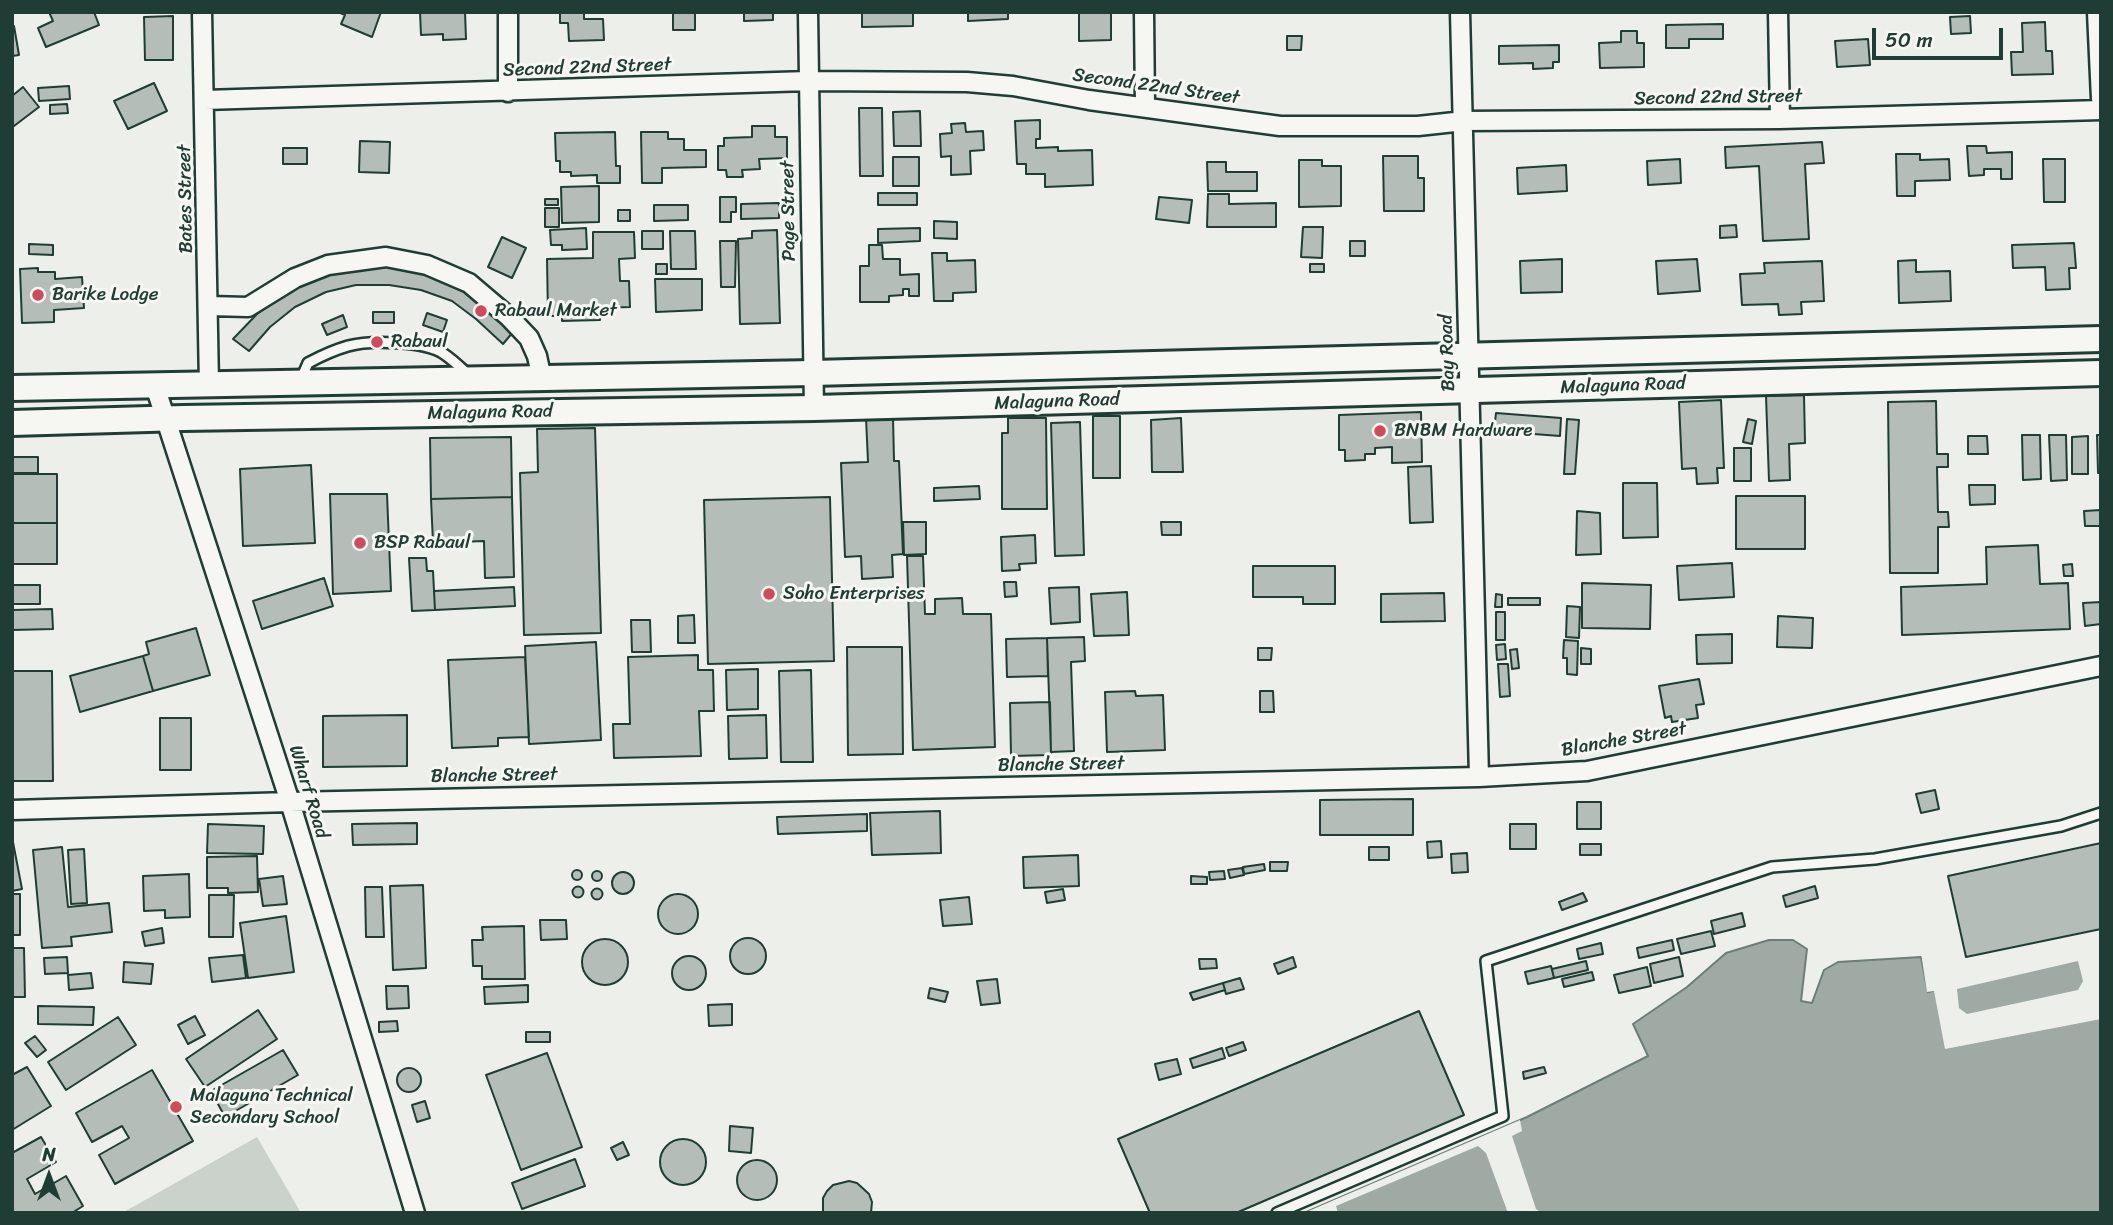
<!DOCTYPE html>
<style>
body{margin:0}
#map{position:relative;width:2113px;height:1225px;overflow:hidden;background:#edefea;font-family:Sriracha,sans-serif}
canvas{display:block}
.frame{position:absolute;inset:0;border:14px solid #1f3d34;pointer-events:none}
.north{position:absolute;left:14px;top:1141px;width:70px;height:70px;-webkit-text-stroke:5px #f6f6f2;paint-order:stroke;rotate:0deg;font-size:19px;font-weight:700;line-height:28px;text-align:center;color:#1f3d34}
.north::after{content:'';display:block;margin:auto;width:24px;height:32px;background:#1f3d34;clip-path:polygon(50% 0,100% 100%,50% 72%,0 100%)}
.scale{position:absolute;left:1872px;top:28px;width:131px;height:32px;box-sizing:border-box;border:4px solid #1f3d34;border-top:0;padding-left:9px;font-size:21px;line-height:24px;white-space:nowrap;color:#1f3d34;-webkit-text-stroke:5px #f6f6f2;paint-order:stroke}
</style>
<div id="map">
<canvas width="2113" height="1225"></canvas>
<div class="frame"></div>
<div class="north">N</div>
<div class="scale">50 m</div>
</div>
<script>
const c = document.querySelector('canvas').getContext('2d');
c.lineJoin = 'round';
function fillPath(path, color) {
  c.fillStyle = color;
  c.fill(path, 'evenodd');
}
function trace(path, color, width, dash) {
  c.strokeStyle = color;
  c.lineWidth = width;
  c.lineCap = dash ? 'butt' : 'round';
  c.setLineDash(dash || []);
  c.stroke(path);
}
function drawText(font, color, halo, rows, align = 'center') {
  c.font = font + ' Sriracha,sans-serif';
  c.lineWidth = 6;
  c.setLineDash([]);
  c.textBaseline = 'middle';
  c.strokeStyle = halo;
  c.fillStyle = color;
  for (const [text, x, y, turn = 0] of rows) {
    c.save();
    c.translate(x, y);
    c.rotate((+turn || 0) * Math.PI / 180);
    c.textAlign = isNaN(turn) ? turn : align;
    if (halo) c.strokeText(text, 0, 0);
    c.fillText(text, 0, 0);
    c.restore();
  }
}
fillPath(new Path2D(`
 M257,1137L301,1213H122Z`), '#cbd2cc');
const water = new Path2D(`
 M1769,940H1793L1807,949L1801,1001L1812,1003L1824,970L1838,962L1921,957L1928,992L2101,954V1213H1304L1527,1117L1648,1056L1633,1024L1687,987L1726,953Z`);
fillPath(water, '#9faaa4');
trace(water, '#6c7e77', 2);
fillPath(new Path2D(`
 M2101,950V1019L1945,1049L1934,991L1927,992L1921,953L1925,956L1930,988ZM2078,961L2083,981L2078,990L1967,1014L1959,1008L1957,989Z
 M1520,1120L1522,1131L1512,1136L1536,1209L1542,1213H1508L1486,1153L1478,1146L1336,1206L1338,1213H1304Z`), '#edefea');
const building = new Path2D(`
 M49,12H94L99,25L46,47L38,28L53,21Z
 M338,12H381L372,37L341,24L345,15Z
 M420,12H465L466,39L443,40V34L421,35Z
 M560,12H584V19H603L604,40L569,41L568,23H560Z
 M673,12H695V30H673Z
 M744,12H773V20L744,21Z
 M862,12H913V26L862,27Z
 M968,12H1008V19L968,21Z
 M1079,12H1111V40L1079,41Z
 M173,16V60H145L144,17Z
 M1970,16L1971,33L1951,34L1950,17Z
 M2045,22L2046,51H2052L2053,74L2012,75L2011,52H2023L2022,23Z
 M1723,24V39H1689V48H1666V25Z
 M12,26H14L19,55L12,56Z
 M1621,31H1637V43H1644V67L1600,68L1599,43L1621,42Z
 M1287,36H1302L1301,50H1287Z
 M1868,39L1870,65L1837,67L1835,41Z
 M1559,45V62H1553V68L1533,69V63L1499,64V46Z
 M154,83L167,111L128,129L114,101Z
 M69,86L70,99L39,101L38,88Z
 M23,87L39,107L14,126L12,123V96Z
 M67,104L68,113L50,114V105Z
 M859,108H882L883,176H860Z
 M920,111L921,146H894L893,112Z
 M1040,120V139H1036V148L1058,147V151L1092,150L1093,185L1045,187V174H1026V164H1017L1015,121Z
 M965,123L966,132L983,131L984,150L970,151L971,174L951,175V156L941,157L940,134L952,133L951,124Z
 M752,126H775V137H787V158L759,159L760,169L742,170L743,177H727L726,170H718V146H724V138L752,137Z
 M615,132L616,166H620V183H597V175L571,176V172H560V161H556L555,133Z
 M641,132H668V139H684V150H706V167L662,168V183H642Z
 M360,141L390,142L389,173L359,172Z
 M1822,142L1824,163L1805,164L1809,239L1763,241L1759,166L1726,168L1725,147Z
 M1967,146H1986L1987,153L2012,152V179H2001V169H1984V175L1969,176Z
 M283,148H307V164H283Z
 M1896,154H1920V160L1949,159L1950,180L1915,181V196H1897Z
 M1383,156H1418V178H1424V211H1384Z
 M893,157H919V186H893Z
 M1680,159L1681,183L1648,185L1647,161Z
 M2043,159H2065V202H2044Z
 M1299,160H1322V166H1341V206L1299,207Z
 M1207,162H1226V172H1257V191H1208Z
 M1566,165L1567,191L1518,194L1517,168Z
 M599,186V222L562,223L561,187Z
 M878,193H917V205H878Z
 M1208,194H1229V204L1276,203V227H1207Z
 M720,197H736V212H731V222H720Z
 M1159,197L1192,200L1189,223L1156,219Z
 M545,199H558V205H545Z
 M779,203V218L741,219V204Z
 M654,205H688V220L654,221Z
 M545,208H559V227H545Z
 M618,210H630V221H618Z
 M934,221L957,222V239L934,238Z
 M1736,225L1737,237L1720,238V226Z
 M1303,227H1323L1322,258L1301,257Z
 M586,228L587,249L562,250V245H551L550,230Z
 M920,228V241L878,243V229Z
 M777,230L780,323L740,324L738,239L752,238V231Z
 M642,231H663V249H642Z
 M670,231H695L696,269H671Z
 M593,232H634L635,258L619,259L620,281H629L630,307L600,308V320L562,321V316H548L547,259L593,258Z
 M502,237L526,248L512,278L488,267Z
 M720,241H736L735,287H721Z
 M1350,241H1365V256H1350Z
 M2074,243L2076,268H2069L2070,289L2046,290L2045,267L2013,268L2012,245Z
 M29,244L53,245V255L29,254Z
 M869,245H882L883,259H900V275L919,274V296H909V289H903V295L889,296V302H860V266H869Z
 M932,253H947V261L975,260L976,292L953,293V301H934Z
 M1562,259V292L1521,293L1520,261Z
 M1697,259L1700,291L1658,294L1656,261Z
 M1916,260V272L1950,271L1951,301L1899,303L1898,261Z
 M1822,261L1824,301L1801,302L1802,314L1779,315L1778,304L1742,305L1740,274L1765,273L1764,263Z
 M656,264H667V274H656Z
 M1310,264H1324V272H1310Z
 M392,266L429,273L463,289L513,332L503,344L476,319L452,301L421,290L389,285H356L326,292L295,307L270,327L249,351L233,339L257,314L287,292L319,277L355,267Z
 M38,268V272H55V279L82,277L84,308L54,310V322L22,323L20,269Z
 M655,279H702V310L656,312Z
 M373,312H394V323H373Z
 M427,313L447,320L443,332L423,325Z
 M343,315L347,327L327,335L322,324Z
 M1804,395L1805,443L1789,444L1790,480L1769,481L1766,396Z
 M1721,400L1724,468H1717L1718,483L1697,484L1696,468L1682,469L1679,402Z
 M1936,401L1937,454H1948V467H1937L1938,512H1948L1949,527H1938V573H1890L1888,402Z
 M1421,412L1422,462L1392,463V447L1375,448V454H1365V460L1345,461V450H1339V415Z
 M1496,413L1561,418L1560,436L1494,431Z
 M1093,416H1120V478H1093Z
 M893,417L894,461H899L903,554L892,555L893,577L862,579L861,556L845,557L841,463L868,462L866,418Z
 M1008,418H1046L1047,509H1002V433H1008Z
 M1181,418L1183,472H1152L1151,420Z
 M1567,419L1579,420L1575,474H1564Z
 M1748,419L1756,421L1752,444L1743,442Z
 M1080,422L1084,555L1055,556L1051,423Z
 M595,428L601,633L524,635L520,473L538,472L537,429Z
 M2022,435H2040L2041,479L2023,480Z
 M2049,435H2066L2067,480L2051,481Z
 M2097,435H2101V473H2098Z
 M1968,436H1987L1988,454H1968Z
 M2088,436V474H2072V437Z
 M511,437L512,497L431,499L430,438Z
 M1734,448H1751V481H1734Z
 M12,457H38V473H12Z
 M311,465L315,543L243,546L240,469Z
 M1431,466L1433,522L1410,523L1408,467Z
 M12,474H57V523H12Z
 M1623,483H1657L1658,537L1623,538Z
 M1969,485H1995V504L1970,505Z
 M979,486L980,499L934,501V488Z
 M330,494H387L391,591L333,594Z
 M1736,496H1805V549H1736Z
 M512,497L514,577L485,578L484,541L433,543L431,499Z
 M830,497L834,661L708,664L704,500Z
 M2101,510V526H2085L2084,511Z
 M1577,511L1600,513L1601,554L1576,555Z
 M903,522H926V554L904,555Z
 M1161,522H1181V535H1162Z
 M12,523H57V564H12Z
 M1035,535L1036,563L1019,564L1020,570L1002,571L1001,537Z
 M2038,545L2040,584L2068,583L2070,629L1902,635L1901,587L1987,584L1986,547Z
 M907,556H923L925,614H935V599L962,598L963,614H991L995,747L913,750Z
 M409,558H426L427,571H433L435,610L412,611Z
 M1732,563L1734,597L1679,600L1677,566Z
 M2072,564L2073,576H2064L2063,565Z
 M1253,566H1335V604H1303V597H1253Z
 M324,578L333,606L262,629L253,601Z
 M1004,582H1016L1017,596L1005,597Z
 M1582,583L1651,585L1650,629L1582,628Z
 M12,585H40V604H12Z
 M514,587L515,606L435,610L434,591Z
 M1079,587L1080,622L1051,624L1049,588Z
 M1127,592L1129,635L1094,636L1091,594Z
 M1444,593L1445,621L1381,622V594Z
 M1496,594L1502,595V607H1495Z
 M1508,598H1540V605H1508Z
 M2101,602V624L2085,626L2083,603Z
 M1567,606L1580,607L1579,638L1566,637Z
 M52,609L53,629L12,630V610Z
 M1496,612H1505V640H1496Z
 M694,615L695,643H678V616Z
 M1778,616L1813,618L1812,648L1777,647Z
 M631,620H650L651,652H632Z
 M196,628L210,675L153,691L143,656L149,654L146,642Z
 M1732,634V663L1697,664L1696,635Z
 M1084,637L1085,661L1071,662L1074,751L1051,752L1047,638Z
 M1047,638L1048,676L1007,677L1006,639Z
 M1564,640L1578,641L1577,675L1567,674V658H1563Z
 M596,642L601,740L529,744L525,646Z
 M1505,644L1506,659L1497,660L1496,645Z
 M847,647H902L903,754L848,755Z
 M1258,648H1272L1271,660H1258Z
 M1581,648L1591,649V664H1581Z
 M1517,649L1519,668L1512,669L1510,650Z
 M698,655V670H713L714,711H699L701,756L614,758L613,724H630L628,657Z
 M143,656L153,691L80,712L70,676Z
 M525,657L529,737L498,738V746L452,748L448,660Z
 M1498,664H1508L1510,696L1500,697Z
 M758,669V709L727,710L726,670Z
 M811,670L813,762H781L779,671Z
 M12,671H52L53,781H12Z
 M1699,679L1704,704L1696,705L1698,718L1672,722L1671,716L1665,718L1659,686Z
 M1135,691L1136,696L1163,695L1165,750L1107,752L1105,692Z
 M1260,691H1273L1274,712H1260Z
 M1050,702L1051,755L1011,756L1010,703Z
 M407,715V766L323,767V716Z
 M766,715L767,758L729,759L728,716Z
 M160,718H191V770H160Z
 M1935,790L1939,809L1921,813L1916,794Z
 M1413,799V835H1320V800Z
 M1577,802H1601V829H1577Z
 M940,811L941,853L872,855L870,813Z
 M867,814V831L778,834L777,817Z
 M417,823V844L353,845L352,824Z
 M208,824L264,826L263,854L207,853Z
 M1510,824H1536V849H1510Z
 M12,837L22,889L12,891Z
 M1441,841L1442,857L1428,858L1427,842Z
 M2101,843V929L1966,957L1948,876Z
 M1580,844H1601V855H1580Z
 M62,847L68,907L109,903L112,932L71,937L72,946L42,948L33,850Z
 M1369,847H1389V860H1369Z
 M84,849L87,903L71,904L68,850Z
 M1467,853L1468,872L1452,873L1451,854Z
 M1078,855L1079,886L1024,888L1023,857Z
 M257,856L258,892L228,893V888H207V857Z
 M1270,862H1288L1287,871H1270Z
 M1264,864L1265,870L1244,874L1243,867Z
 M1242,868L1244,875L1230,878L1228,870Z
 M572 875a5 5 0 1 1 10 0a5 5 0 1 1-10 0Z
 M592 876a5 5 0 1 1 10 0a5 5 0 1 1-10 0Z
 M1224,871L1225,879L1210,880L1209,872Z
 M612 883a11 11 0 1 1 22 0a11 11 0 1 1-22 0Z
 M189,874L190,917L165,918V910L144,911L143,876Z
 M283,876L287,904L263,906L259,879Z
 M1191,876L1207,877V884H1191Z
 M423,885L426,968L393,970L390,886Z
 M1815,886L1818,898L1786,907L1783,896Z
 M572.5 892a5.5 5.5 0 1 1 11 0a5.5 5.5 0 1 1-11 0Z
 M365,887H382L384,937H366Z
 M591.5 894a5.5 5.5 0 1 1 11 0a5.5 5.5 0 1 1-11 0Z
 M1063,889L1065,900L1047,903L1045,892Z
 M1583,893L1587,901L1562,910L1559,902Z
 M12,894H20V935H12Z
 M658 914a20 20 0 1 1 40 0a20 20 0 1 1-40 0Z
 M209,895H234L233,937H209Z
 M969,897L972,924L943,926L940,900Z
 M1742,913L1745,926L1714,934L1711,921Z
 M286,916L294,972L248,978L240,923Z
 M540,920H566L567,939L541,940Z
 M524,926L525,979H482V966H473L472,940H483L482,927Z
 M162,928L164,943L145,946L142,932Z
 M1711,931L1715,946L1681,954L1677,939Z
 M730 956a18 18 0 1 1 36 0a18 18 0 1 1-36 0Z
 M582 962a23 23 0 1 1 46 0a23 23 0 1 1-46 0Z
 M1672,940L1674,950L1639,958L1637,948Z
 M1601,943L1603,954L1579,959L1577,949Z
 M12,948H24L25,997H12Z
 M243,955L246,978L212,982L209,958Z
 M672 973a17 17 0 1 1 34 0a17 17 0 1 1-34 0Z
 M67,957L68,973L45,974L44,958Z
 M1293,957L1296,967L1278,974L1274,964Z
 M1679,957L1683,976L1654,983L1650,964Z
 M1199,959H1216L1217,968L1200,969Z
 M1586,961L1588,970L1554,978L1552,969Z
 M124,962L153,964L151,984L123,982Z
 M1551,966L1554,978L1528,984L1525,972Z
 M1647,967L1651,986L1619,993L1614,975Z
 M1592,972L1594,980L1564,987L1562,979Z
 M91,973L93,988L69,990L68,975Z
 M1240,978L1244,989L1226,994L1223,983Z
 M997,979L1000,1003L981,1005L977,981Z
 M1223,983L1225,990L1193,1000L1190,993Z
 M528,985V1002L485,1004L484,987Z
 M386,986H408L409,1008L387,1009Z
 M930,988L948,992L945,1002L928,998Z
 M732,1004V1025L709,1026L708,1005Z
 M38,1006L94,1007L93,1025L38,1024Z
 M258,1010L277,1039L205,1087L186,1059Z
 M1419,1011L1464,1115L1236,1213H1150L1118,1139Z
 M195,1016L205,1035L188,1044L178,1025Z
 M118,1017L136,1045L66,1090L48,1062Z
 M397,1021L398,1031L379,1032V1022Z
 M526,1032H550V1042H526Z
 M35,1036L46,1050L37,1057L25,1043Z
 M1243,1042L1246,1050L1229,1056L1226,1048Z
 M1222,1048L1225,1058L1193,1068L1190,1059Z
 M283,1050L298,1075L225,1117L211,1091Z
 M547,1053L582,1147L521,1170L486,1075Z
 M1177,1059L1181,1074L1159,1080L1155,1064Z
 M27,1067L51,1106L12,1130V1075Z
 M1544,1067L1546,1073L1524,1079L1523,1072Z
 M397 1080a12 12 0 1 1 24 0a12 12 0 1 1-24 0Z
 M152,1070L193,1141L115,1184L99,1155L129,1138L122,1126L92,1142L76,1113Z
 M425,1101L430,1118L417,1122L412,1105Z
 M730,1126L753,1128L751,1153L729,1151Z
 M41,1137L56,1162L27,1179L35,1194L66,1176L83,1206L72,1213H12V1153Z
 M660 1162a23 23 0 1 1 46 0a23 23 0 1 1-46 0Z
 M623,1142L629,1155L617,1160L611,1148Z
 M575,1159L585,1186L522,1209L512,1183Z
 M737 1180a20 20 0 1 1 40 0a20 20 0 1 1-40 0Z
 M849,1181L857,1183L869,1194L872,1202L871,1213H823V1198L827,1191L833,1185Z`);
fillPath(building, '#b4bdb8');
trace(building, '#1f3d34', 2);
const lane = new Path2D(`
 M301,379L308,363C321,356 334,350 348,346C370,340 425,341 444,354C453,360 461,368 469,375
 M1277,1213L1503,1116L1486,961L1772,867L1875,859L2061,826L2101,813`);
const street = new Path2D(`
 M202,12L209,385
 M508,12V92
 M808,12L814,408
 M1144,12L1145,107
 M1460,12L1479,777
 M1778,12L1780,119
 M2097,12L2101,99
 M205,100L808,81L967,82L1013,86L1089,100L1280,126H1418L1464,121L1780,119L2101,110
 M209,306L248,307L295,278L328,265L386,257L427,265L469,283L509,317L529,338L537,356L542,379
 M155,386L290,802L415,1213
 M12,810L290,802L1479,777L1587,771L2101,666`);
const secondary = new Path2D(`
 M12,388L813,373L2101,339
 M12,423L183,418L814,408L2101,373`);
trace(lane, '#1f3d34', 14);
trace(street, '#1f3d34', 23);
trace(secondary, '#1f3d34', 30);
trace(lane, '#f6f6f2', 9);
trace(street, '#f6f6f2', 18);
trace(secondary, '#f6f6f2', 24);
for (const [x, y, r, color] of [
 [38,295,7,"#d1495b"],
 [481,311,7,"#d1495b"],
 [377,342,7,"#d1495b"],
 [1380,431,7,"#d1495b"],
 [360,543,7,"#d1495b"],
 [769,594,7,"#d1495b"],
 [176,1107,7,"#d1495b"]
]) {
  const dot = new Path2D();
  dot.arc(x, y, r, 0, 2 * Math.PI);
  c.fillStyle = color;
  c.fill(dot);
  trace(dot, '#f6f6f2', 2.5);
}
drawText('19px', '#1f3d34', '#f6f6f2', [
 ["Second 22nd Street",587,68,-2],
 ["Second 22nd Street",1156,87,8],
 ["Second 22nd Street",1718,98,-1],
 ["Bates Street",186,199,-91],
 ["Page Street",789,211,-91],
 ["Bay Road",1448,353,-92],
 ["Malaguna Road",1623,386,-2],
 ["Malaguna Road",1057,402,-2],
 ["Malaguna Road",490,413,-1],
 ["Blanche Street",1624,740,-10],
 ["Blanche Street",1061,765,-1],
 ["Blanche Street",494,776,-1],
 ["Wharf Road",308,792,73]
]);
drawText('19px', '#1f3d34', '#f6f6f2', [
 ["Barike Lodge",52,295],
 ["Rabaul Market",495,311],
 ["Rabaul",391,342],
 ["BNBM Hardware",1394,431],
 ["BSP Rabaul",374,543],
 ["Soho Enterprises",783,594],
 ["Malaguna Technical",190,1096],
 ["Secondary School",190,1118]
], 'left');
</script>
